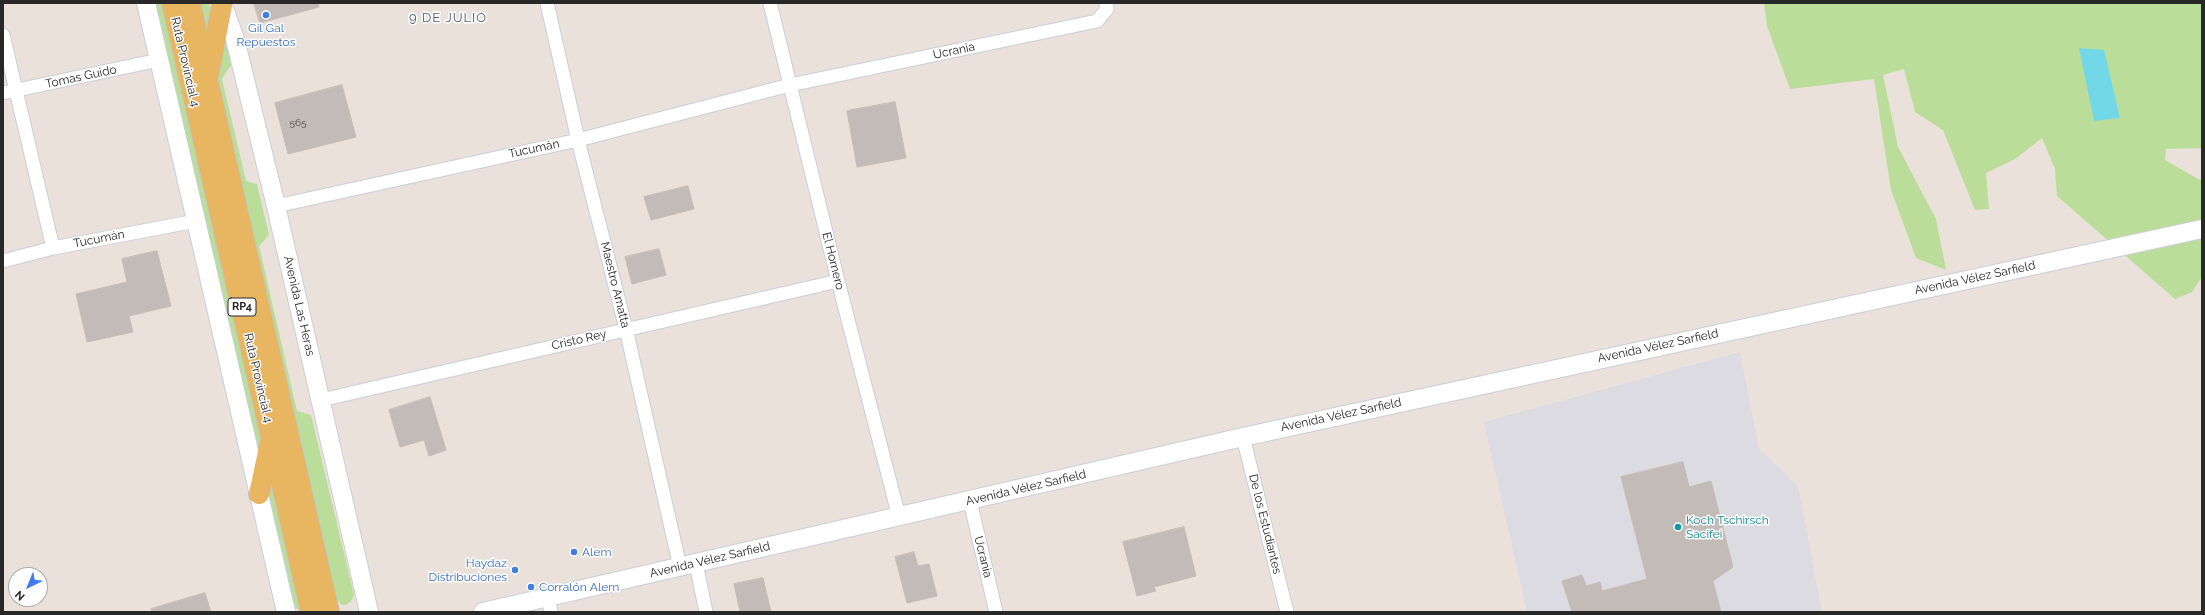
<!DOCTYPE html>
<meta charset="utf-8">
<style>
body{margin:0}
#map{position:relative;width:2205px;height:615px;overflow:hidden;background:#eae1da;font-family:Raleway,sans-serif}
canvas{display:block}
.frame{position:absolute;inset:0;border:4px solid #282828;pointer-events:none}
.north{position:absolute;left:8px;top:567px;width:40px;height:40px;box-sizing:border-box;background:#fff;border:1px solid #a9a9a9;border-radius:50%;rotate:223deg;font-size:11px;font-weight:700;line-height:16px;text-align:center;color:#282828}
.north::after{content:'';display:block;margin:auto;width:14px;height:18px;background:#427aef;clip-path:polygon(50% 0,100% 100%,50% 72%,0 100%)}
</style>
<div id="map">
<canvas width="2205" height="615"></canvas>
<div class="frame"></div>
<div class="north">N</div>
</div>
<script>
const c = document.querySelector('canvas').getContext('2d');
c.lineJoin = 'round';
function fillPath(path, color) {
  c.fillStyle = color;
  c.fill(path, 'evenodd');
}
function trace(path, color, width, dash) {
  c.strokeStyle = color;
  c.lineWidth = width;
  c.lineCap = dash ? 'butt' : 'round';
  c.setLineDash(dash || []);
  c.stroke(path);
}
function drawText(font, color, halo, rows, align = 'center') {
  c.font = font + ' Raleway,sans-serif';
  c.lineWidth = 3;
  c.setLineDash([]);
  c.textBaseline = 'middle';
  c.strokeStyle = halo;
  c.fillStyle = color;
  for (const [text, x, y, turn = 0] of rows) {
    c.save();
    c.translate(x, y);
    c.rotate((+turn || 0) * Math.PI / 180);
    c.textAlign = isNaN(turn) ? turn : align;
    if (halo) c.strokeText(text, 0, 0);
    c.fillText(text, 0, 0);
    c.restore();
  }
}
fillPath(new Path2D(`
 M1740,352L1759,449L1798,486L1822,612H1527L1484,422Z`), '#dcdbe2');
fillPath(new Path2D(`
 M151,3H164L261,425L262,454L258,455Z
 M198,3H209L211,11L208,36Z
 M1764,3H2202V148L2166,149L2165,160L2200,180L2202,179V277L2192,292L2175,299L2057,196L2055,169L2042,138L2015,159L1986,173L1989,209L1975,210L1943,130L1915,112L1904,69L1883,75L1898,147L1936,219L1946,270L1916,258L1891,190L1874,79L1790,89L1767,26Z
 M224,44L228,47L231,65L222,79L246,181L257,184L269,235L259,246L297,411L311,415L354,595L351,601L346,605H342L335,598L214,80Z
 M271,478L301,610L300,611L295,607L280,541L268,505L269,479Z`), '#bade99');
fillPath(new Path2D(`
 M2079,48L2104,50L2120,118L2094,121Z`), '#72d8e7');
const building = new Path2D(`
 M254,3H318L319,7L260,23Z
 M342,85L356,137L288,154L275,103Z
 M895,102L906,158L857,167L847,111Z
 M688,186L694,209L651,220L644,197Z
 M659,249L666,275L632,284L625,257Z
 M157,251L171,306L129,316L133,332L87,342L76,294L127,282L122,259Z
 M430,397L446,450L429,456L424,440L400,447L389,410Z
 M1683,462L1689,487L1711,481L1733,567L1713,581L1721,612H1572L1562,581L1582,575L1586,586L1600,582L1602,591L1647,579L1621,477Z
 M1184,527L1196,576L1154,587L1156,591L1137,596L1123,542Z
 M914,552L918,566L929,564L937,596L907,603L895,557Z
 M763,578L771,612H740L734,584Z
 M205,593L211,612H152L151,609Z`);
fillPath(building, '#c2bbb7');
trace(building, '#c5bdb4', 1);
const minor = new Path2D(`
 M547,3L578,140L626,329L680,567
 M770,3L838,281L899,517
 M3,35L53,248
 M3,93L159,60
 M276,206L578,140L790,85L1097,21L1107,9L1106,3
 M3,261L53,248L196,221
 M321,400L838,281
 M1243,437L1287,612
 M970,501L996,612
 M696,564L706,612
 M548,597L551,612`);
const secondary = new Path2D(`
 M146,3L286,612
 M222,3L235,39L276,206L369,612
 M483,612L1243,437L2202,229`);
const primary = new Path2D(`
 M172,3L311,612
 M190,3L329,612
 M209,72L222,5
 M259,494L270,443`);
trace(minor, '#c9ced9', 15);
trace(secondary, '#c9ced9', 20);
trace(primary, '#c3c3c3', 22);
trace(minor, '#fff', 13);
trace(secondary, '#fff', 18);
trace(primary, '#e8b661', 20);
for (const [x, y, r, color] of [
 [266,15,4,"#3f7fe0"],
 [1678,527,4,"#0f9aa8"],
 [574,552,4,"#3f7fe0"],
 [515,570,4,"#3f7fe0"],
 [531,587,4,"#3f7fe0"]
]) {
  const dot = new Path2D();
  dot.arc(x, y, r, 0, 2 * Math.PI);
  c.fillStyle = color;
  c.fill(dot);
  trace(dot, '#fff', 1.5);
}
drawText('10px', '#4e4d4c', null, [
 ["565",298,123]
]);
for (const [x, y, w] of [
 [242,307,28]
]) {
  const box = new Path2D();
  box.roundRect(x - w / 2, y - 9, w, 18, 3);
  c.fillStyle = '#fff';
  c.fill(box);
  trace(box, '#282828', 1);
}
drawText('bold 11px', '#282828', null, [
 ["RP4",242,307]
]);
drawText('12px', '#366cbe', '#fff', [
 ["Gil Gal",266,28,"center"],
 ["Repuestos",266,42,"center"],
 ["Alem",582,552],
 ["Haydaz",507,563,"right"],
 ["Distribuciones",507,577,"right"],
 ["Corralón Alem",539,587]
], 'left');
drawText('12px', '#282828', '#fff', [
 ["Ucrania",954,51,-12],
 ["Ruta Provincial 4",185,62,77],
 ["Tomas Guido",81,77,-12],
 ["Tucumán",534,149,-12],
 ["Tucumán",99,239,-11],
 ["El Hornero",833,261,76],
 ["Avenida Vélez Sarfield",1975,278,-12],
 ["Maestro Amatta",615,285,76],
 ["Avenida Las Heras",299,306,77],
 ["Cristo Rey",579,340,-13],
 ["Avenida Vélez Sarfield",1658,346,-12],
 ["Ruta Provincial 4",258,378,77],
 ["Avenida Vélez Sarfield",1341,415,-12],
 ["Avenida Vélez Sarfield",1026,488,-13],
 ["De los Estudiantes",1265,524,76],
 ["Ucrania",983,557,76],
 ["Avenida Vélez Sarfield",710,560,-13]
]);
drawText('12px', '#0d838f', '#fff', [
 ["Koch Tschirsch",1686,520],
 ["Sacifei",1686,534]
], 'left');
c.letterSpacing = '1px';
drawText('13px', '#4b5976', '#fff', [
 ["9 DE JULIO",448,18]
]);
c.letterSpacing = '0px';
</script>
